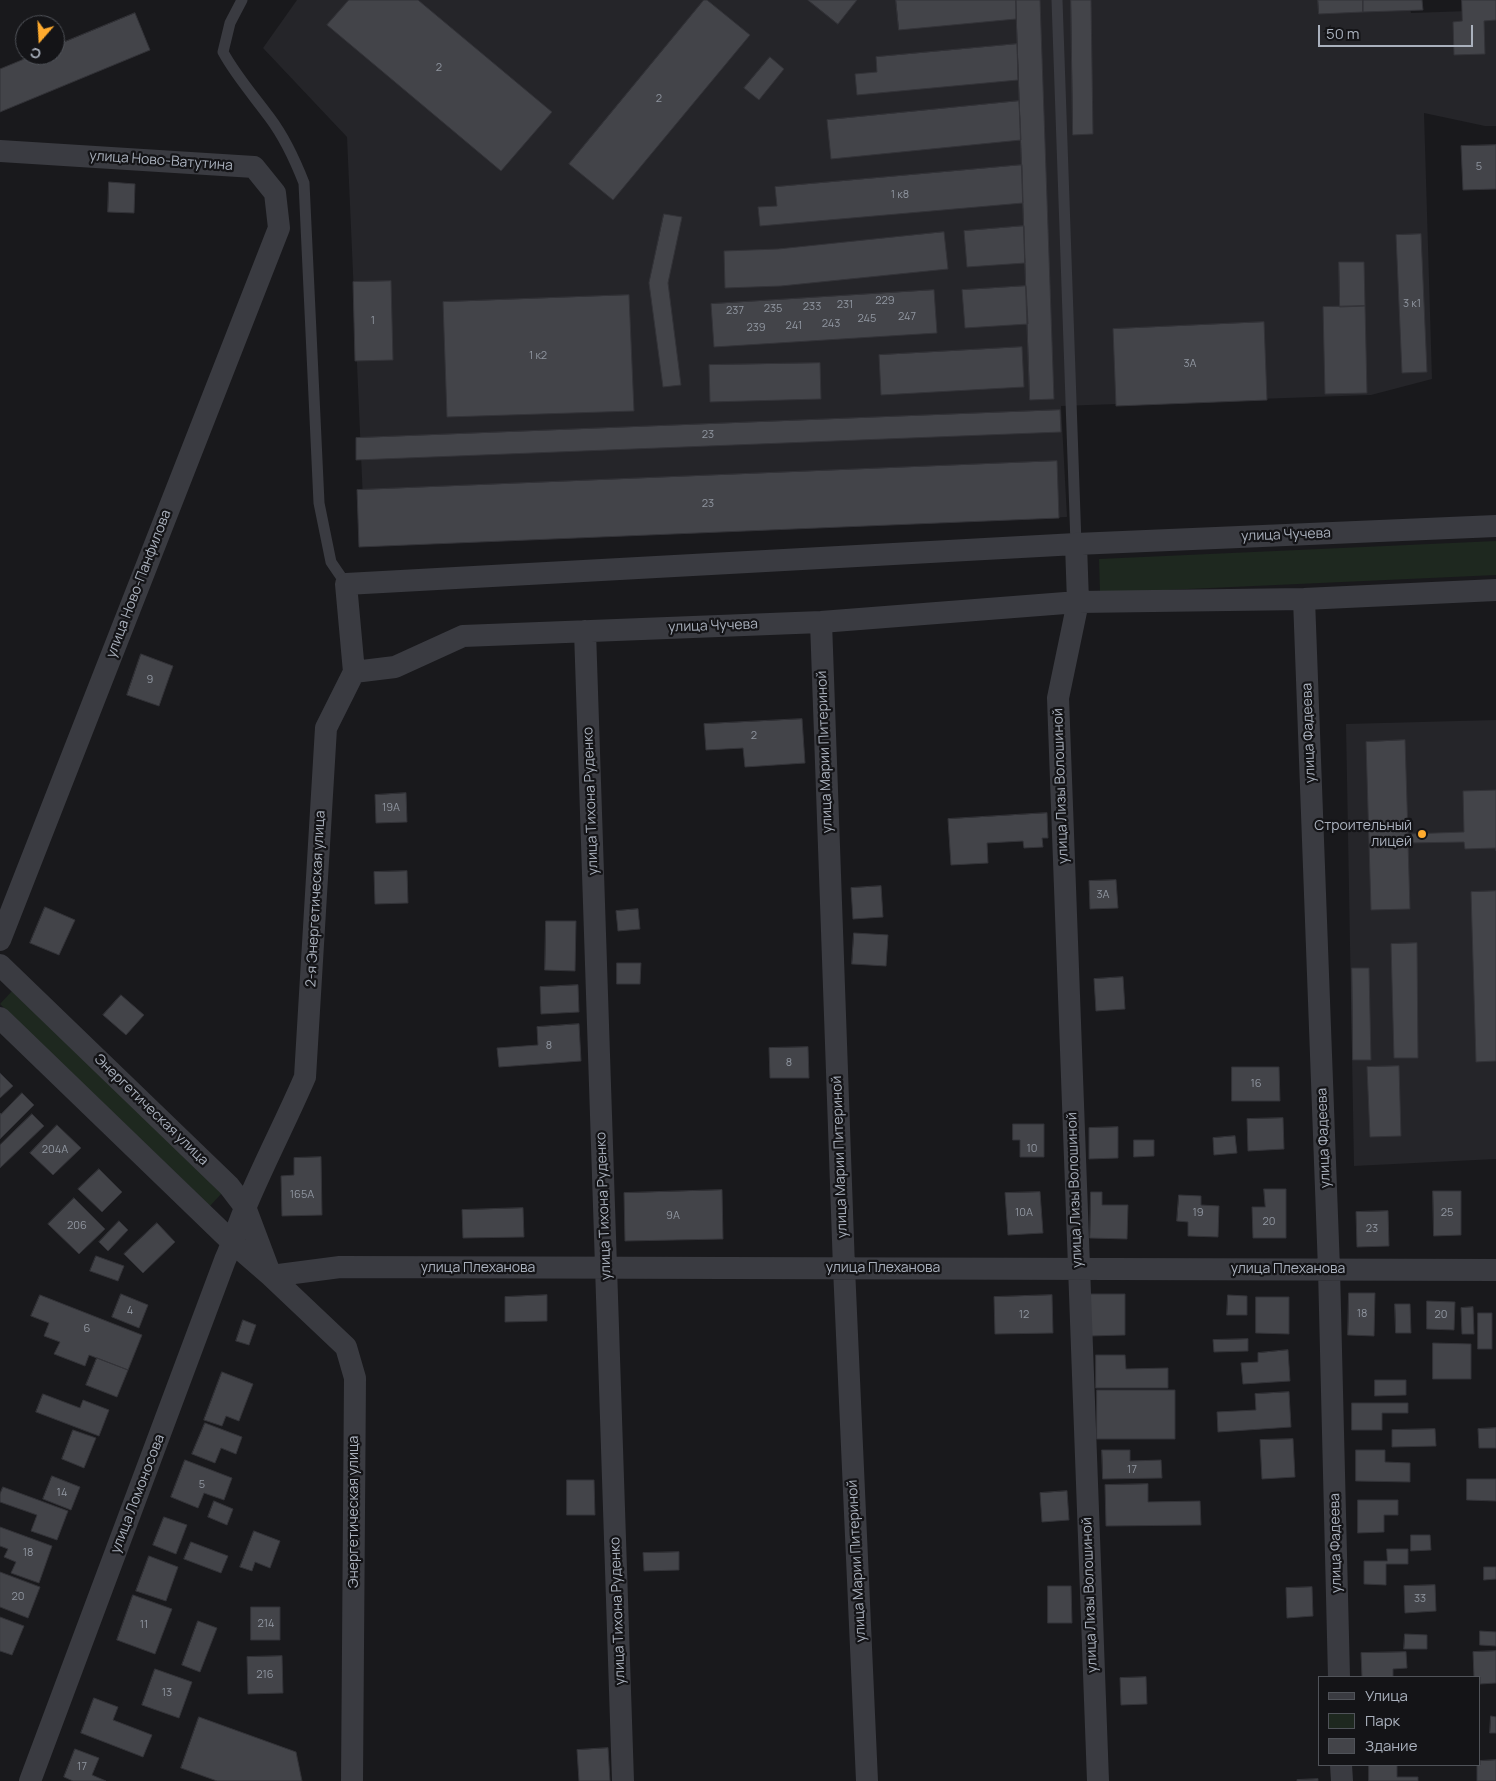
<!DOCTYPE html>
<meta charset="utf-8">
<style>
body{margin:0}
#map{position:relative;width:1496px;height:1781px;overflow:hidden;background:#19191c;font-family:Manrope,sans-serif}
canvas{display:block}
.legend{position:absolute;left:1318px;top:1676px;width:162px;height:90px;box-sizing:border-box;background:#141417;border:1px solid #505359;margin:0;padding:6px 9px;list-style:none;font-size:15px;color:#aab1bd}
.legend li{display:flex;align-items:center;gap:10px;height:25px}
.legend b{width:25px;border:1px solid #505359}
.north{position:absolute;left:15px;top:15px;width:50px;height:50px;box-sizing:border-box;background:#141417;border:1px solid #505359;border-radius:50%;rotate:199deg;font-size:14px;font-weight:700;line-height:20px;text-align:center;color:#aab1bd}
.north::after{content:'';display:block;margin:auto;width:18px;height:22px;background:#ffab2e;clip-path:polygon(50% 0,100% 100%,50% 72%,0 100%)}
.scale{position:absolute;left:1318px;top:25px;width:155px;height:22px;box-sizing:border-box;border:2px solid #aab1bd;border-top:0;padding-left:6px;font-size:15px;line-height:18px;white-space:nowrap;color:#aab1bd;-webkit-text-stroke:4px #141417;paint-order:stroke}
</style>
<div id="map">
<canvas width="1496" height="1781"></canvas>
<ul class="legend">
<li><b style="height:6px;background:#3a3b41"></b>Улица</li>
<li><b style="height:14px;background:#1e281f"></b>Парк</li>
<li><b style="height:14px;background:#434449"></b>Здание</li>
</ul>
<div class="north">С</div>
<div class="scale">50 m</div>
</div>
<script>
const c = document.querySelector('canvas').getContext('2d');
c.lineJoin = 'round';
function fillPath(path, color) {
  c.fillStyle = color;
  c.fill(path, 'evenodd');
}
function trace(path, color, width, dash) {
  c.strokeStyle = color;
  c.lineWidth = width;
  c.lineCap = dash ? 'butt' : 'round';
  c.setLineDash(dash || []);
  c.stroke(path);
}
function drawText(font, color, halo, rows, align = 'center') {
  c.font = font + ' Manrope,sans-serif';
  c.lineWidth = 4.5;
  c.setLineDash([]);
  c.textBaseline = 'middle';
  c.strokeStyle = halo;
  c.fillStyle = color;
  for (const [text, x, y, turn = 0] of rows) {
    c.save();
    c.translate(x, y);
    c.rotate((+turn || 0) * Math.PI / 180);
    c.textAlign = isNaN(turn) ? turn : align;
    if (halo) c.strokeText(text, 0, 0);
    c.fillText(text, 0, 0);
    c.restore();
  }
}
fillPath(new Path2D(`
 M297,0H1409L1411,13L1468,11L1496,0V126H1485L1424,113L1432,379L1371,395L1061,406L1067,517L365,546L347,137L263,48Z
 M1496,720V1159L1354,1166L1346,724Z`), '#252529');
fillPath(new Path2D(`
 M1496,541V575L1100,593L1099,559Z
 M12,991L222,1193L210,1206L0,1004Z`), '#1e281f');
const building = new Path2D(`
 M349,0H418L552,112L501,171L327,25Z
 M704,0H707L750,35L613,200L569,164Z
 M808,0H857L838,24Z
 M896,0H1016V19L899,30Z
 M1016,0H1040L1054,399L1030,400Z
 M1071,0H1091L1093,134L1073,135Z
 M1318,0H1363V12L1319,14Z
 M1363,0H1422L1423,10L1363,12Z
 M1462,0H1496V20L1484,21L1485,54L1454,55L1453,22L1462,21Z
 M135,13L150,50L0,112V69L34,55H55V46Z
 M1017,44L1018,80L857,95L855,74L877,72L876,57Z
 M770,57L784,69L759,100L744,88Z
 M1019,101L1021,140L831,159L827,120Z
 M1496,145V189L1463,190L1461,146Z
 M1022,165L1023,203L760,226L758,207L777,206L775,187Z
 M109,182L135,184L134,213L108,212Z
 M664,214L682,217L668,283L681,385L663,387L649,283Z
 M1024,226L1025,263L967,267L964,231Z
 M944,232L948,269L781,286L725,288L724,251L778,249Z
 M1421,234L1427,372L1402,373L1396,235Z
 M1339,262H1364L1365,306L1340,307Z
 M391,281L393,360L355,361L353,282Z
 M1026,286L1028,324L965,328L962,290Z
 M934,290L937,333L714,347L711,304Z
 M629,295L634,411L447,417L443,302Z
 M1365,306L1367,393L1325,394L1323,307Z
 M1264,322L1267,400L1116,406L1113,329Z
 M1022,347L1024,387L881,395L879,355Z
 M820,363L821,399L710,402L709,365Z
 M1060,410L1061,432L356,460V438Z
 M1057,461L1059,518L359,547L357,490Z
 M141,654L173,666L159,706L127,695Z
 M802,719L805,763L745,767L743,748L706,750L704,724Z
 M1405,740L1408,834L1464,832L1463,791L1496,790V851V848L1465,849L1464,842L1408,843L1410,909L1371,910L1366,742Z
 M406,793L407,822L376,823L375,795Z
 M1047,813L1048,838H1042L1043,847L1024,848L1023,841L987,843L988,863L951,865L948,819Z
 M407,871L408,903L375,904L374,872Z
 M1116,880L1118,908L1090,909L1089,881Z
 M881,886L883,917L853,919L851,888Z
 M1496,891V1061L1476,1062L1471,892Z
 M45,907L75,920L59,955L30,943Z
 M638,909L640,929L618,931L616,911Z
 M546,921H576L575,971L545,970Z
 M854,933L888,935L886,966L852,964Z
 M1417,943L1418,1058H1394L1391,944Z
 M617,963H641L640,984H617Z
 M1352,968H1369L1371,1060H1353Z
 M1123,977L1125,1009L1096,1011L1094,979Z
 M578,985L579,1012L541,1014L540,987Z
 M121,995L144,1015L126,1035L103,1015Z
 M579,1024L581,1061L499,1067L497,1048L538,1045L537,1027Z
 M808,1047L809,1078H770L769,1048Z
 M1399,1066L1401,1136L1370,1137L1367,1067Z
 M1232,1067H1279L1280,1101H1232Z
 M0,1073L13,1086L0,1098Z
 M22,1093L34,1105L0,1139V1113L1,1114Z
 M32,1114L44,1126L0,1168V1145Z
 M1283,1118L1284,1149L1248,1151L1247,1119Z
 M1013,1124H1044V1157H1020V1140H1013Z
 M57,1125L81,1148L53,1175L30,1153Z
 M1118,1127V1158L1089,1159V1128Z
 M1235,1136L1237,1153L1214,1155L1213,1138Z
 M1134,1140H1154V1156L1134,1157Z
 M321,1157L322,1215L282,1216L281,1176L294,1175V1158Z
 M99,1169L122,1192L102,1212L78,1189Z
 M1264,1189H1286V1238H1253L1252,1207H1265Z
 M722,1190L723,1239L625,1241L624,1193Z
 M1433,1191H1461V1235L1434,1236Z
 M1040,1192L1043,1233L1008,1235L1005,1193Z
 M1091,1192H1102V1205H1128L1127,1239L1090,1238Z
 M1179,1195L1201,1196V1205L1219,1206L1218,1237L1188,1236V1222L1177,1221Z
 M74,1198L105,1229L79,1254L48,1224Z
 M523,1208L524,1237L463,1238L462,1210Z
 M1388,1211L1389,1246L1357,1247L1356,1212Z
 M119,1221L128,1230L108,1251L99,1242Z
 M157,1223L175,1242L143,1273L124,1254Z
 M96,1256L124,1266L118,1281L90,1271Z
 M1349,1293H1375L1374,1336L1348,1335Z
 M121,1294L148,1305L139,1328L112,1317Z
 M1090,1294H1125V1335L1090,1336Z
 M40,1295L142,1335L128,1370L89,1355L85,1366L54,1354L60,1342L44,1336L49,1323L31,1316Z
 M547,1295V1321L505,1322V1297Z
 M1052,1295L1053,1333L995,1334L994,1297Z
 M1228,1295L1247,1296V1315H1227Z
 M1256,1297H1289V1334L1256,1333Z
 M1427,1301L1455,1302L1454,1330L1427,1329Z
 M1395,1304H1410L1411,1333H1396Z
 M1473,1307L1474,1334H1462L1461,1308Z
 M1478,1313H1492V1349H1478Z
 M243,1320L256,1325L249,1345L236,1341Z
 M1248,1339V1351L1214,1352L1213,1340Z
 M1433,1343L1471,1344V1379H1433Z
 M1288,1350L1290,1381L1243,1384L1241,1363L1258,1362V1353Z
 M1096,1355H1125L1126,1369L1168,1368V1388H1096Z
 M97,1358L128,1370L117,1397L86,1385Z
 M222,1372L253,1384L239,1421L226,1416L222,1426L204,1420Z
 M1375,1380H1406V1395L1375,1396Z
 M1097,1390H1175V1439H1097Z
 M1289,1392L1291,1427L1218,1432L1217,1412L1256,1410L1255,1394Z
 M43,1394L80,1408L83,1400L109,1410L99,1436L36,1412Z
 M1352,1403H1408V1413H1382V1430H1352Z
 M205,1423L242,1437L236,1454L221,1448L215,1463L192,1454Z
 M1496,1428V1448H1479L1478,1429Z
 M1435,1429L1436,1446L1392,1447V1430Z
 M73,1430L96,1438L84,1468L62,1459Z
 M1293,1439L1295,1477L1262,1479L1260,1440Z
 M1102,1450H1130V1461L1161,1460L1162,1478L1103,1479Z
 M1356,1450H1385V1462L1410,1463V1482L1356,1481Z
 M185,1460L232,1478L224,1500L204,1493L198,1508L171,1497Z
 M52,1476L80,1487L71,1510L43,1499Z
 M1467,1479H1496V1501L1467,1500Z
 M567,1480H594L595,1515H567Z
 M1148,1484V1502L1200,1501L1201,1525L1106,1526L1105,1485Z
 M3,1487L68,1511L57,1540L31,1531L37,1515L0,1502V1494Z
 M1067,1491L1069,1520L1042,1522L1040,1493Z
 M1358,1500H1398V1515H1384V1532L1358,1533Z
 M214,1501L233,1509L227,1525L208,1517Z
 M164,1517L187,1525L176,1554L153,1545Z
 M0,1527L52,1546L39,1583L11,1573L16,1562L4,1557L8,1549L0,1546Z
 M254,1531L280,1541L270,1568L255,1562L252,1571L240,1567Z
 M1411,1535H1430L1431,1550L1411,1551Z
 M191,1542L228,1556L221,1573L184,1559Z
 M1387,1549H1408V1564H1386V1585L1364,1584V1561H1387Z
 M679,1552V1570L644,1571L643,1553Z
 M149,1556L178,1567L166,1601L136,1591Z
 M1484,1567H1496V1579L1484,1580Z
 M0,1572L40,1587L28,1618L0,1607Z
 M1435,1585L1436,1611L1405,1613L1404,1586Z
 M1048,1586H1071L1072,1623H1048Z
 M1312,1587L1313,1616L1287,1618L1286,1588Z
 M133,1595L172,1609L155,1654L117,1640Z
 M251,1607H280V1640H251Z
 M0,1617L24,1626L12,1655L0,1651Z
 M198,1621L217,1628L200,1672L182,1665Z
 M1480,1631L1496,1632V1646L1480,1645Z
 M1405,1634L1427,1635V1649H1404Z
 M1496,1651V1683L1480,1684V1677H1474L1473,1652Z
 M1406,1652L1407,1668L1393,1669V1677H1362L1361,1653Z
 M282,1656L283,1693L248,1694L247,1657Z
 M155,1669L192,1682L179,1718L142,1705Z
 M1146,1677L1147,1704L1121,1705L1120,1678Z
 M94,1698L118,1707L113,1720L152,1735L143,1757L81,1733Z
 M1491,1716L1496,1717V1733H1490Z
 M199,1717L296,1752L302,1781H217L181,1768Z
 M608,1748L610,1781H579L577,1750Z
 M75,1749L99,1758L92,1775L106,1781H73L64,1777Z
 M1496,1760V1781H1477V1765H1480V1761Z
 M1369,1765H1397V1777H1418V1781H1369Z
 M1318,1779V1781H1297V1780Z`);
fillPath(building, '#434449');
trace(building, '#333338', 1);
trace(new Path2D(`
 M242,0L230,23L223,52C236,76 254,96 270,118C285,138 295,160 304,183L319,503L331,562L346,584
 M1057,0L1076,544`), '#3a3b41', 11);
trace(new Path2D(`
 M0,151L254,167L275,193L279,228L0,940
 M1076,544L1078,602L1058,698L1098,1781
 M1304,599L1329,1269L1339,1677
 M821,622L844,1268L867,1781
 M585,631L623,1781
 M354,672L395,667L463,636L821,622L1078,602L1304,599L1496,590
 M0,965L229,1186L245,1207L271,1276L340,1267L1496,1270
 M0,1018L233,1243L271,1276L346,1347L355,1378L352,1781
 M1341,1765L1342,1781
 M30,1781L225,1260C233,1243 238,1224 246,1206C264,1163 286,1121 305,1077L326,728L354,672L346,584L1076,544L1496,526`), '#3a3b41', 22);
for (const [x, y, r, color] of [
 [1422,834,5,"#ffab2e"]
]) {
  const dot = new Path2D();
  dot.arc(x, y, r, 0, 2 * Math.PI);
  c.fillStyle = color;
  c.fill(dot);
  trace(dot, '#141417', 2);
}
drawText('11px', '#9096a0', null, [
 ["2",439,68],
 ["2",659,99],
 ["5",1479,167],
 ["1 к8",900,195],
 ["229",885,301],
 ["3 к1",1412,304],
 ["231",845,305],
 ["233",812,307],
 ["235",773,309],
 ["237",735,311],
 ["247",907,317],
 ["245",867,319],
 ["1",373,321],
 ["243",831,324],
 ["241",794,326],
 ["239",756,328],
 ["1 к2",538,356],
 ["3А",1190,364],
 ["23",708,435],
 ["23",708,504],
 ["9",150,680],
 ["2",754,736],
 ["19А",391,808],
 ["3А",1103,895],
 ["8",549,1046],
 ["8",789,1063],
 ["16",1256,1084],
 ["10",1032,1149],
 ["204А",55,1150],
 ["165А",302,1195],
 ["10А",1024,1213],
 ["19",1198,1213],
 ["25",1447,1213],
 ["9А",673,1216],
 ["20",1269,1222],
 ["206",77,1226],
 ["23",1372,1229],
 ["4",130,1311],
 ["18",1362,1314],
 ["12",1024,1315],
 ["20",1441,1315],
 ["6",87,1329],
 ["17",1132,1470],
 ["5",202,1485],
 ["14",62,1493],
 ["18",28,1553],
 ["20",18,1597],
 ["33",1420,1599],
 ["214",266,1624],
 ["11",144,1625],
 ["216",265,1675],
 ["13",167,1693],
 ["17",82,1767]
]);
drawText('14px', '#aab1bd', '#141417', [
 ["улица Ново-Ватутина",161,161,4],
 ["улица Чучева",1286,535,-2],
 ["улица Ново-Панфилова",139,584,-69],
 ["улица Чучева",713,626,-2],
 ["улица Фадеева",1309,733,-92],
 ["улица Марии Питериной",825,752,-92],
 ["улица Лизы Волошиной",1061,786,-92],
 ["улица Тихона Руденко",591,801,-92],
 ["2-я Энергетическая улица",316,899,-87],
 ["Энергетическая улица",151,1110,44],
 ["улица Фадеева",1324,1138,-92],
 ["улица Марии Питериной",840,1157,-92],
 ["улица Лизы Волошиной",1075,1190,-92],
 ["улица Тихона Руденко",604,1206,-92],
 ["улица Плеханова",478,1268],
 ["улица Плеханова",883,1268],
 ["улица Плеханова",1288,1269],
 ["улица Ломоносова",138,1494,-69],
 ["Энергетическая улица",354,1512,-90],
 ["улица Фадеева",1336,1543,-91],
 ["улица Марии Питериной",857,1561,-93],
 ["улица Лизы Волошиной",1090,1595,-92],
 ["улица Тихона Руденко",618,1611,-92]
]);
drawText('14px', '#aab1bd', '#141417', [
 ["Строительный",1412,826],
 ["лицей",1412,842]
], 'right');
</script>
